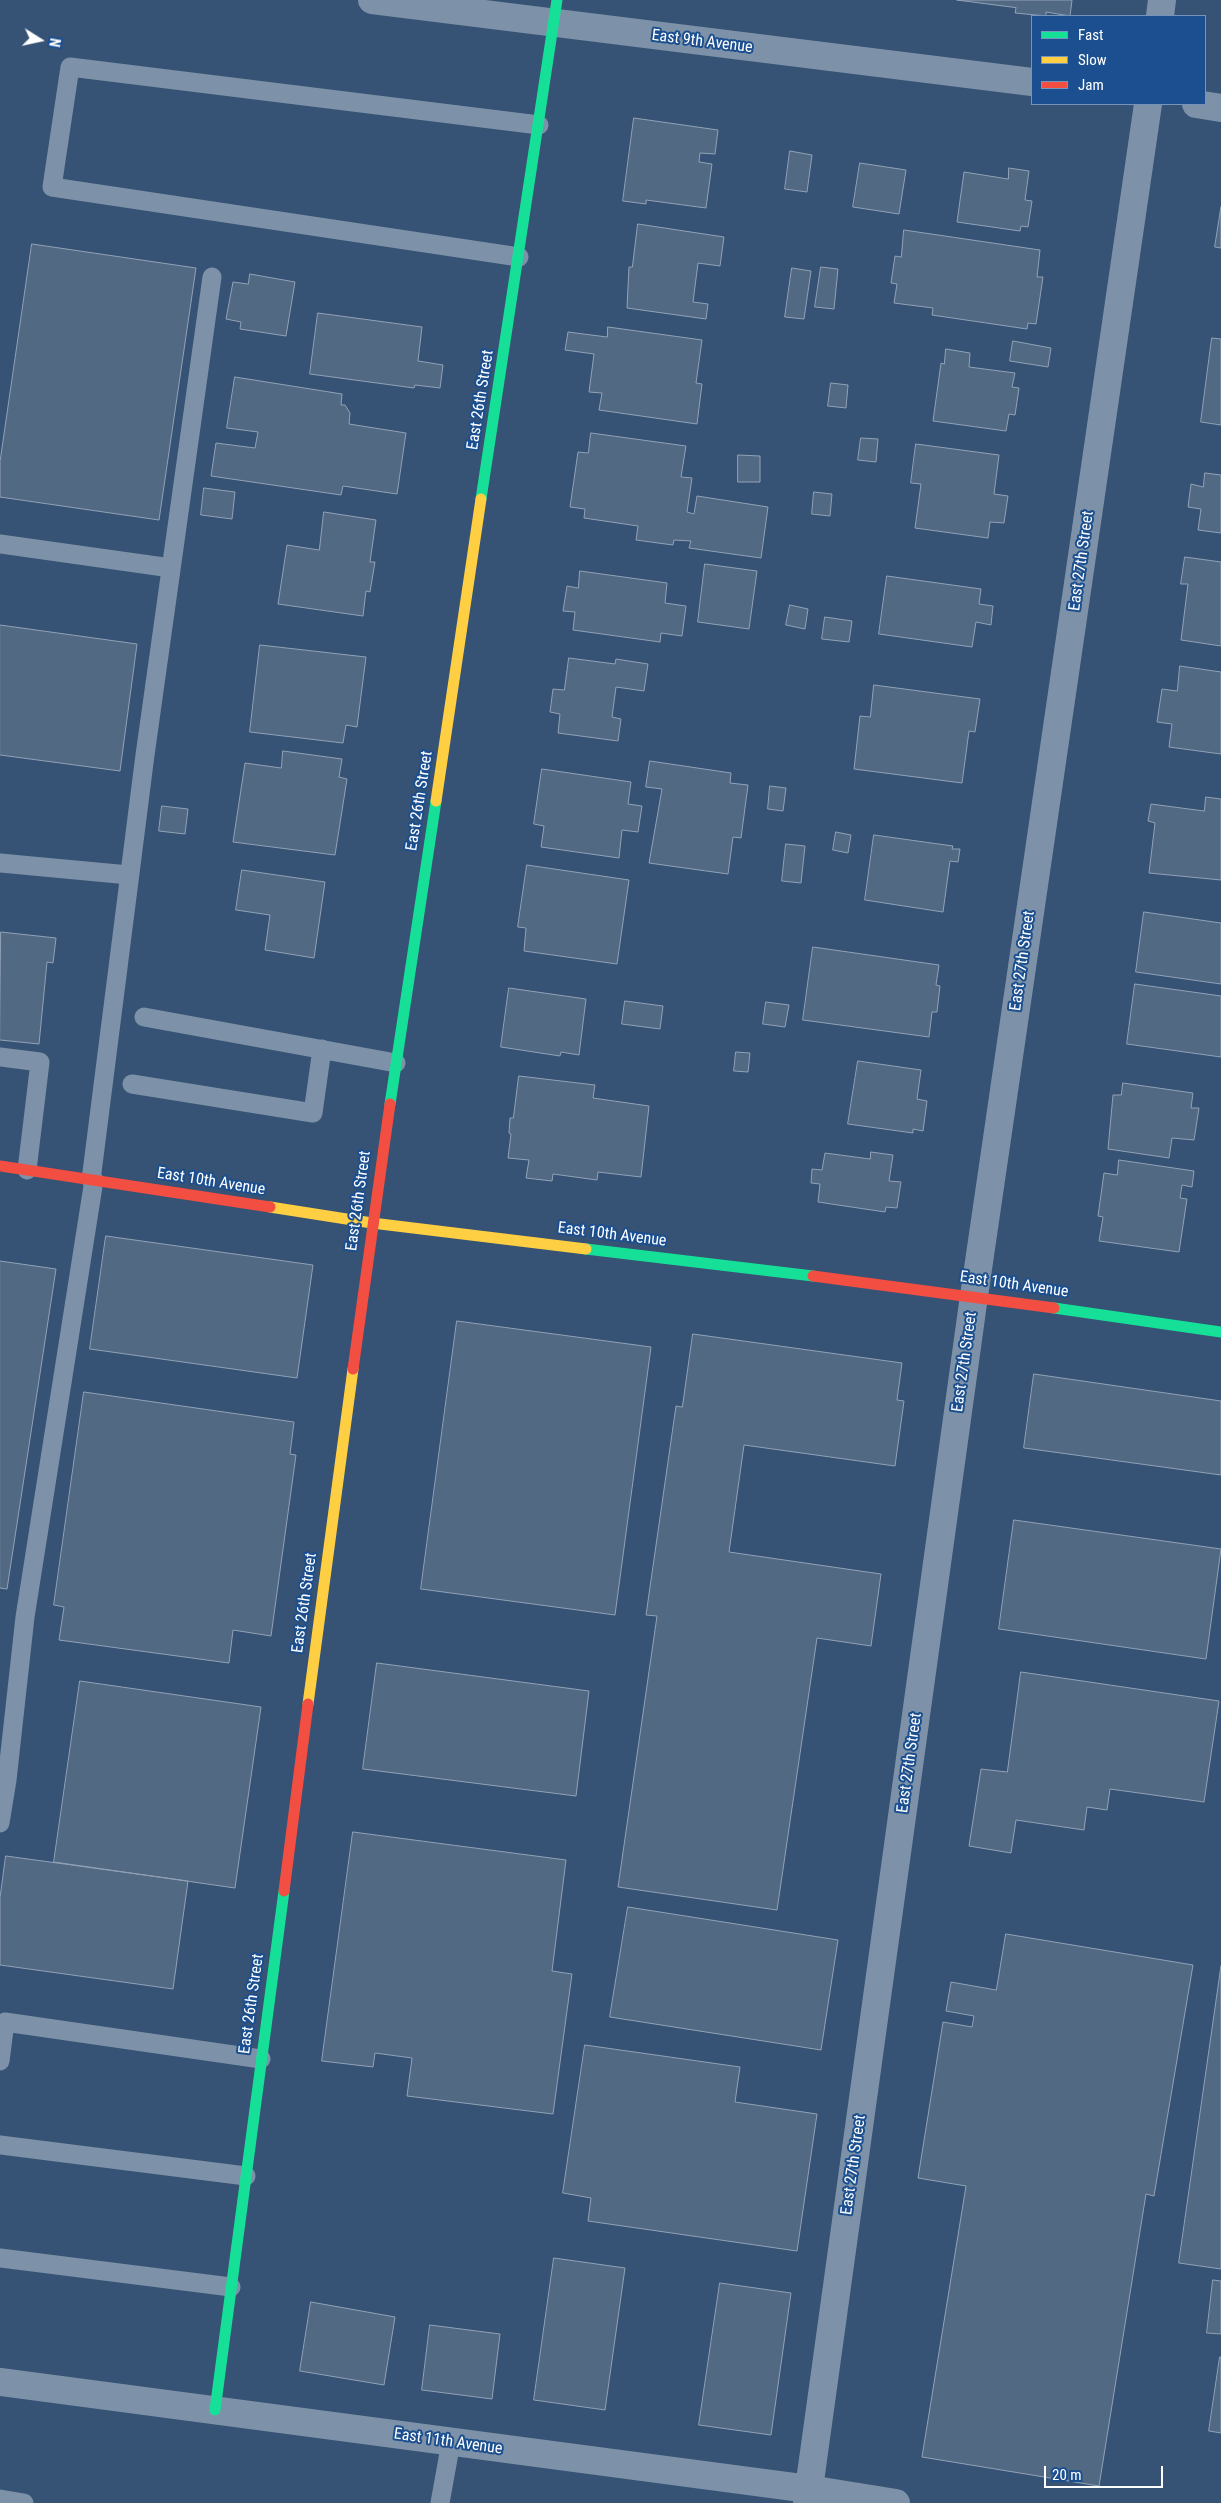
<!DOCTYPE html>
<style>
body{margin:0}
#map{position:relative;width:1221px;height:2503px;overflow:hidden;background:#365274;font-family:"Roboto Condensed",sans-serif}
canvas{display:block}
.legend{position:absolute;left:1031px;top:15px;width:175px;height:90px;box-sizing:border-box;background:#1b4f8f;border:1px solid #7695bc;margin:0;padding:6px 9px;list-style:none;font-size:15px;color:#fff}
.legend li{display:flex;align-items:center;gap:10px;height:25px}
.legend b{width:25px;border:1px solid #7695bc}
.north{position:absolute;left:15px;top:15px;width:50px;height:50px;-webkit-text-stroke:4px #1b4f8f;paint-order:stroke;rotate:100deg;font-size:14px;font-weight:700;line-height:20px;text-align:center;color:#fff}
.north::after{content:'';display:block;margin:auto;width:18px;height:22px;background:#fff;clip-path:polygon(50% 0,100% 100%,50% 72%,0 100%)}
.scale{position:absolute;left:1044px;top:2466px;width:119px;height:22px;box-sizing:border-box;border:2px solid #fff;border-top:0;padding-left:6px;font-size:15px;line-height:18px;white-space:nowrap;color:#fff;-webkit-text-stroke:4px #1b4f8f;paint-order:stroke}
</style>
<div id="map">
<canvas width="1221" height="2503"></canvas>
<ul class="legend">
<li><b style="height:6px;background:#16e098"></b>Fast</li>
<li><b style="height:6px;background:#ffcf43"></b>Slow</li>
<li><b style="height:6px;background:#f24e42"></b>Jam</li>
</ul>
<div class="north">N</div>
<div class="scale">20 m</div>
</div>
<script>
const c = document.querySelector('canvas').getContext('2d');
c.lineJoin = 'round';
function fillPath(path, color) {
  c.fillStyle = color;
  c.fill(path, 'evenodd');
}
function trace(path, color, width, dash) {
  c.strokeStyle = color;
  c.lineWidth = width;
  c.lineCap = dash ? 'butt' : 'round';
  c.setLineDash(dash || []);
  c.stroke(path);
}
function drawText(font, color, halo, rows, align = 'center') {
  c.font = font + ' "Roboto Condensed",sans-serif';
  c.lineWidth = 4;
  c.setLineDash([]);
  c.textBaseline = 'middle';
  c.strokeStyle = halo;
  c.fillStyle = color;
  for (const [text, x, y, turn = 0] of rows) {
    c.save();
    c.translate(x, y);
    c.rotate((+turn || 0) * Math.PI / 180);
    c.textAlign = isNaN(turn) ? turn : align;
    if (halo) c.strokeText(text, 0, 0);
    c.fillText(text, 0, 0);
    c.restore();
  }
}
const building = new Path2D(`
 M957,0H1072L1070,16L1046,12V16L1015,13L1016,8Z
 M634,118L718,130L715,154L700,153L699,162L712,164L706,208L646,200V204L623,201Z
 M790,151L812,155L807,192L785,189Z
 M860,163L906,170L899,214L853,207Z
 M1009,168L1029,171L1025,200L1032,201L1028,227L1021,226L1020,231L957,222L964,172L1008,179Z
 M1221,207V248L1215,247Z
 M638,224L724,237L720,266L698,263L693,302L708,304L706,319L627,308L629,267H632Z
 M904,230L1040,250L1037,277H1043L1036,324L1028,323L1027,329L932,315L933,308L894,303L897,284L891,283L895,256L901,257Z
 M32,244L196,268L159,520L0,497V462Z
 M821,267L838,269L834,309L815,307Z
 M792,268L811,271L804,319L785,317Z
 M250,274L295,282L286,336L240,329L241,322L226,319L233,282L248,284Z
 M318,313L422,327L418,361L443,365L440,388L415,385L414,388L310,374Z
 M608,327L702,340L696,383L702,384L697,424L599,410L602,393L589,392L594,354L565,350L568,332L607,337Z
 M1212,338L1221,339V425L1201,422Z
 M1013,341L1051,348L1048,367L1010,361Z
 M946,349L970,353L969,367L1015,373L1012,387L1019,388L1015,415L1009,414L1006,431L933,421L941,363L944,364Z
 M235,377L342,394L341,405H345L350,413L349,424L406,433L397,494L343,486L341,495L211,476L216,443L255,448L258,432L227,428Z
 M831,383L848,385L846,408L828,406Z
 M591,433L686,446L681,477L692,478L687,512L694,514L697,496L768,507L761,558L689,548L691,541L674,540L673,545L636,540L638,526L584,518L585,509L570,507L578,452L588,453Z
 M861,438L878,439L876,462L858,460Z
 M916,444L999,455L994,494L1008,496L1004,523L990,522L988,538L915,528L921,484L911,483Z
 M738,455L760,456V482H738Z
 M1205,473L1221,475V533L1198,530L1201,509L1188,507L1191,484L1203,487Z
 M204,488L235,492L232,519L201,515Z
 M814,492L832,494L830,516L812,514Z
 M324,512L376,520L370,562H375L370,592L366,591L363,616L278,604L287,545L319,550Z
 M1185,557L1221,562V646L1181,640L1188,584H1181Z
 M705,564L757,571L749,629L698,622Z
 M580,571L667,583L665,603L686,606L682,636L661,633L660,642L573,630L575,612L563,611L567,586L578,588Z
 M887,576L981,589L979,604L993,606L991,625L976,622L972,647L879,634Z
 M790,605L808,609L805,629L786,625Z
 M825,617L852,621L849,642L822,639Z
 M0,625L137,644L120,771L0,755Z
 M260,645L366,657L357,727L346,725L343,743L250,732Z
 M569,658L615,664L616,659L648,664L644,691L616,687L612,717L621,719L618,741L558,733L560,714L550,712L553,689L564,690Z
 M1180,666L1221,672V754L1169,747L1172,724L1157,722L1162,689L1177,691Z
 M874,685L980,699L975,732L969,731L962,783L854,769L860,716L870,717Z
 M283,751L342,759L339,777L347,779L335,855L233,842L245,763L281,768Z
 M650,761L731,773L730,783L748,785L741,838L733,837L728,874L649,863L662,789L646,787Z
 M542,769L631,782L628,804L642,806L638,832L622,830L619,858L541,847L544,826L534,824Z
 M770,786L786,788L783,811L768,809Z
 M1206,797L1221,799V880L1149,873L1155,823L1148,821L1151,804L1204,811Z
 M162,806L188,809L185,834L159,831Z
 M836,832L851,835L848,853L833,850Z
 M874,835L953,846L952,849H960L958,862L950,861L943,912L865,900Z
 M786,844L805,846L801,883L782,881Z
 M527,865L629,880L617,964L524,951L526,928L518,927Z
 M242,870L325,882L314,958L265,950L270,915L236,910Z
 M1144,912L1221,923V984L1136,972Z
 M1,932L56,938L53,963L47,962L39,1044L0,1040Z
 M813,947L939,965L936,985L940,986L937,1012H932L929,1037L803,1020Z
 M1135,984L1221,996V1057L1127,1044Z
 M509,988L586,999L579,1055L561,1052L560,1056L501,1047Z
 M625,1001L663,1006L660,1029L622,1024Z
 M766,1002L789,1005L785,1027L763,1024Z
 M736,1052L750,1053L748,1072L734,1071Z
 M858,1061L921,1070L917,1099L927,1101L923,1131L913,1129V1133L848,1124Z
 M519,1076L595,1085L593,1098L649,1106L641,1177L598,1172L597,1180L553,1174L552,1181L526,1178L529,1160L508,1158L511,1134L509,1133L510,1118H513Z
 M1123,1083L1193,1093L1191,1108H1199L1194,1140L1172,1138L1169,1158L1108,1149L1113,1095H1121Z
 M871,1152L893,1155L889,1181L901,1182L897,1208L886,1207L885,1212L818,1202L820,1184L811,1183L812,1169L822,1170L825,1153L870,1159Z
 M1119,1160L1194,1171L1192,1187L1182,1185L1180,1198L1187,1199L1179,1252L1099,1241L1103,1217L1098,1216L1104,1173L1117,1175Z
 M106,1236L313,1265L297,1378L90,1349Z
 M0,1261L56,1269L7,1589L0,1588Z
 M457,1321L651,1347L615,1615L421,1589Z
 M693,1334L902,1363L897,1400L904,1401L895,1466L744,1445L729,1552L881,1574L871,1646L817,1638L777,1910L618,1887L657,1616L646,1615L676,1406L682,1407Z
 M1034,1374L1221,1401V1475L1024,1448Z
 M84,1392L294,1422L290,1454L296,1455L271,1636L233,1630L229,1663L59,1640L64,1607L54,1605Z
 M1014,1520L1221,1549L1206,1659L999,1629Z
 M377,1663L589,1691L576,1796L363,1769Z
 M1021,1672L1219,1701L1204,1802L1110,1789L1107,1810L1087,1807L1084,1830L1016,1820L1011,1853L969,1846L981,1769L1007,1772Z
 M80,1681L261,1707L235,1888L54,1862Z
 M353,1832L566,1860L552,1971L572,1974L553,2114L407,2096L412,2058L375,2053L373,2067L322,2061Z
 M6,1856L188,1881L173,1989L0,1965V1898Z
 M628,1907L838,1940L821,2050L610,2017Z
 M1006,1934L1193,1965L1154,2196L1146,2194L1099,2486L922,2457L966,2186L918,2178L943,2022L972,2027L974,2016L946,2011L951,1982L996,1990Z
 M1221,1966V2269L1179,2263Z
 M585,2045L740,2067L735,2102L817,2114L797,2251L588,2221L591,2198L563,2193Z
 M554,2258L625,2268L605,2410L534,2400Z
 M1213,2280L1221,2281V2334L1207,2333Z
 M720,2283L791,2293L771,2435L699,2425Z
 M311,2302L395,2317L384,2385L300,2371Z
 M430,2325L500,2334L492,2399L422,2390Z
 M1220,2357H1221V2433L1209,2431Z`);
fillPath(building, '#526984');
trace(building, '#92a2b6', 1);
trace(new Path2D(`
 M519,257L52,187L70,67L539,125
 M0,544L171,568
 M0,863L129,875
 M144,1017L396,1063
 M0,1057L40,1062L27,1170
 M132,1084L313,1113L322,1049
 M91,1180L145,755L212,277
 M0,1823L7,1780L25,1617L94,1180
 M0,2061L5,2022L261,2059
 M0,2145L246,2176
 M0,2258L231,2287
 M0,2499L24,2503
 M440,2503L451,2442`), '#7d92a8', 19);
trace(new Path2D(`
 M372,0L1032,82
 M1160,16L1162,0
 M1196,104L1221,108
 M0,2382L809,2489L896,2503
 M807,2503L974,1296L1148,104`), '#7d92a8', 28);
trace(new Path2D(`
 M481,499L557,0
 M390,1104L436,801
 M586,1249L813,1276
 M1054,1308L1221,1332
 M215,2410L284,1891`), '#16e098', 11);
trace(new Path2D(`
 M436,801L481,499
 M270,1207L372,1223L586,1249
 M308,1704L353,1369`), '#ffcf43', 11);
trace(new Path2D(`
 M0,1166L270,1207
 M813,1276L1054,1308
 M353,1369L390,1104
 M284,1891L308,1704`), '#f24e42', 11);
drawText('16px', '#fff', '#1b4f8f', [
 ["East 9th Avenue",702,42,7],
 ["East 26th Street",481,400,-81],
 ["East 27th Street",1082,561,-82],
 ["East 26th Street",420,801,-81],
 ["East 27th Street",1023,961,-82],
 ["East 10th Avenue",211,1182,9],
 ["East 26th Street",359,1201,-82],
 ["East 10th Avenue",612,1235,7],
 ["East 10th Avenue",1014,1285,8],
 ["East 27th Street",965,1362,-82],
 ["East 26th Street",305,1603,-82],
 ["East 27th Street",910,1763,-82],
 ["East 26th Street",252,2004,-82],
 ["East 27th Street",854,2165,-82],
 ["East 11th Avenue",448,2442,8]
]);
</script>
